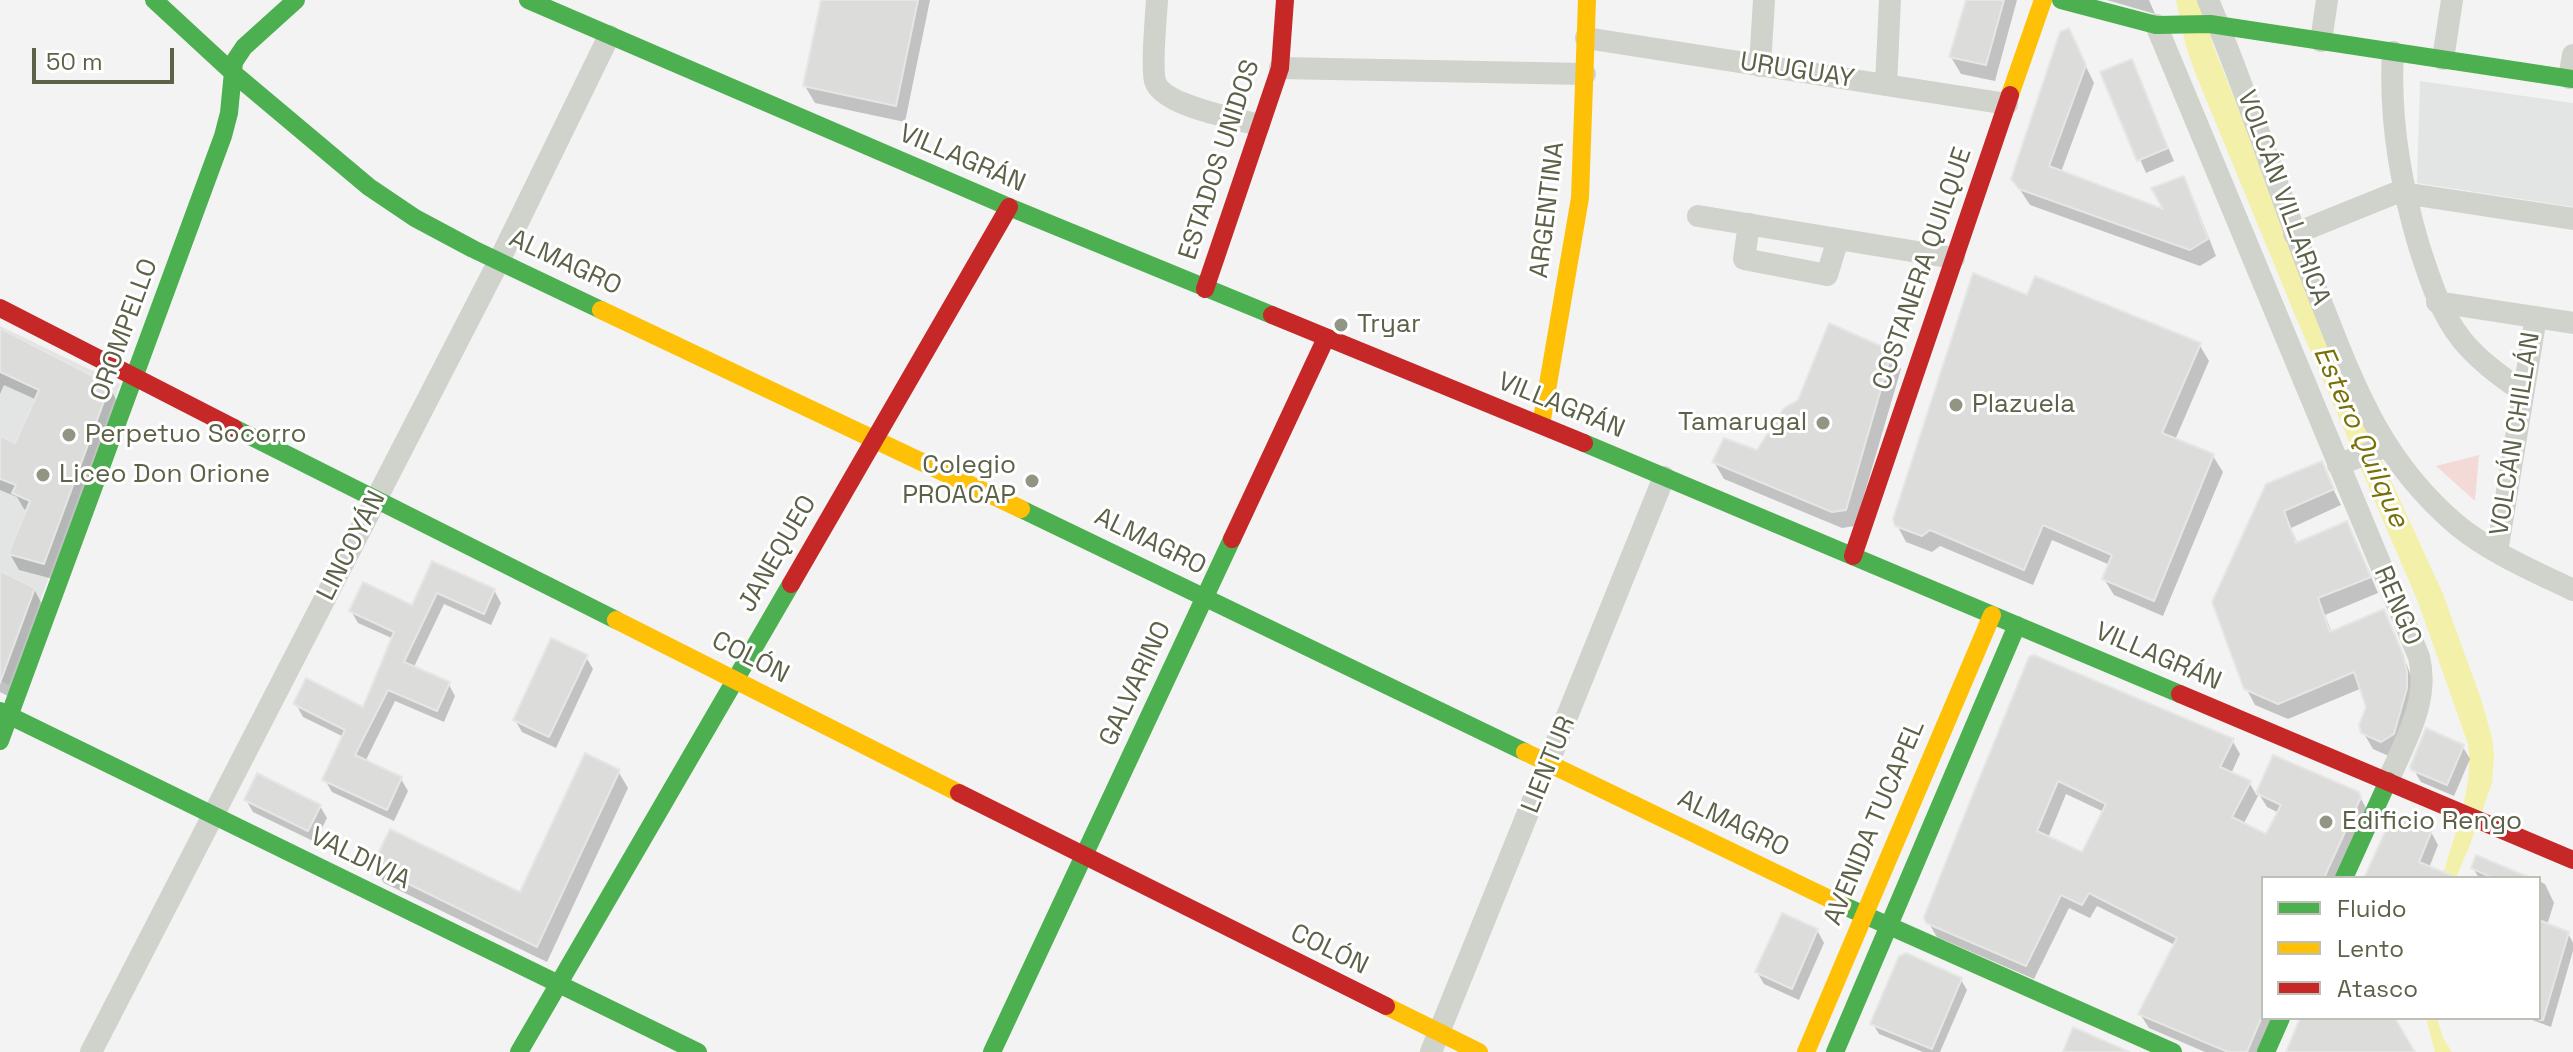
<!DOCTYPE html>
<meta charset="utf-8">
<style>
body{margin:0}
#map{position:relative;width:2573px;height:1052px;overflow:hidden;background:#f3f3f3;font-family:"Space Grotesk",sans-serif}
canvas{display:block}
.legend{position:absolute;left:2261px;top:876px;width:280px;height:144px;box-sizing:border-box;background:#fff;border:2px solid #bec0b6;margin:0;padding:10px 14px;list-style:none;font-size:24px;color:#5c6248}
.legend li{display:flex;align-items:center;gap:16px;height:40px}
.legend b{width:40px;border:2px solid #bec0b6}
.scale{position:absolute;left:32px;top:48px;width:142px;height:36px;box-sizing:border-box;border:4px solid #5c6248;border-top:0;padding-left:10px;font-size:24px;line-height:28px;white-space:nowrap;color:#5c6248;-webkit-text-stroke:6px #fff;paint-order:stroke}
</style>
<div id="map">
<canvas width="2573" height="1052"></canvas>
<ul class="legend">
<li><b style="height:10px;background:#4caf50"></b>Fluido</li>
<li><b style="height:10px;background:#ffc107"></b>Lento</li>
<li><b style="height:10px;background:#c62828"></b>Atasco</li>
</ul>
<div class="scale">50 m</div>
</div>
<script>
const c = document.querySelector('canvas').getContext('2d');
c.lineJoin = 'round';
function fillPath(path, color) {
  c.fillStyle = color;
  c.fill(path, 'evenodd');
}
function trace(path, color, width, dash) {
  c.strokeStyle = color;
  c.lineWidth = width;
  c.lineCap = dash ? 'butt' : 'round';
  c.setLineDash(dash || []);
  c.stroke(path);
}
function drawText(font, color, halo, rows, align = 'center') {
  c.font = font + ' "Space Grotesk",sans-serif';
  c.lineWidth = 6;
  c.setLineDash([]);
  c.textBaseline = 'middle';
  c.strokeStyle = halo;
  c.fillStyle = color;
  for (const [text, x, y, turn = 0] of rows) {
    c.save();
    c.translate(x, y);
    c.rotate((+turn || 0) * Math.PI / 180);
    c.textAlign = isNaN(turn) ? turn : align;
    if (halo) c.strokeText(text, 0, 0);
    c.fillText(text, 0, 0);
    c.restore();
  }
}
fillPath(new Path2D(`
 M2420,81L2573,103V207L2417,183Z
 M0,326L120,384L9,685L0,681Z`), '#e3e5e4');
fillPath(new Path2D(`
 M2479,455L2475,501L2436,466Z`), '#f3dad6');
fillPath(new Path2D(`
 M2176,0H2199L2215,50L2357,406L2443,594L2481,699L2492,738L2494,755L2492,783L2471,842L2456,878H2442C2454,835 2474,789 2468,744L2418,602L2295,315L2196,75L2186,47Z
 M2426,1018H2437L2443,1038L2452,1052H2435Z`), '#f3f0a9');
fillPath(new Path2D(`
 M823,0H930L905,122L815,103L805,86Z
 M1968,0H2017L1995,81L1961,74L1951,57Z
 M2107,0H2149L2155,14Z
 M2068,30L2094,83L2061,172L2167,213L2183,178L2192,195L2216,256L2200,266L2030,205L2013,179Z
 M2131,62L2174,161L2146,173L2103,74Z
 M2028,297L2199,344L2209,361L2175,440L2213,456L2223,472L2163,616L2114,595L2104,579L2110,565L2052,540L2033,585L1940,546L1932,552L1906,542L1897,525Z
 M0,329L109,386L118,403L53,579L19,570L10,554L28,511L24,509L17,497L0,490V438L16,446L37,400L4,385L0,394Z
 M1891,352L1901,369L1855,526L1842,528L1724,479L1714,462L1758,452Z
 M2321,464L2341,505L2291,528L2298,544L2346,523L2355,539L2378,593L2325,615L2332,633L2383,611L2392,627L2415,686L2391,757L2373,749L2363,732L2368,707L2362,688L2288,719L2255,705L2246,688L2268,486Z
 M433,563L494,590L501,603L491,625L444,604L413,669L448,683L455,696L444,722L395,701L365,762L401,779L408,791L394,821L332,792L325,780L344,737L303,717L296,704L364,710L394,639L358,623L351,611L413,608Z
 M0,573L34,589L43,606L10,697L0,692Z
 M586,657L593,669L556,748L522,732L515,720Z
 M2031,659L2232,740L2240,754L2231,774L2249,782L2257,796L2274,758L2358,793L2366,808L2339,878H2263V1018H2276L2261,1052H2205L2149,1028L2140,1014L2175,945L2097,906L2090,918L2069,908L2034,979L1937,937L1928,922ZM2066,794L2104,812L2083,855L2048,838ZM2259,794L2267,807L2279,813L2267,837L2243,825Z
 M2463,747L2470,759L2454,796L2421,782L2412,767Z
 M618,771L628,788L547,962L384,883L374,866L521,894Z
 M246,800L320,806L327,818L315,842L253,812Z
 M2431,832L2438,845L2429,868L2441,878H2366Z
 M2473,868L2530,878H2479Z
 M2539,881L2545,884L2554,903L2547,925L2568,933L2573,943V951L2551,1027L2527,1018H2539Z
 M1817,930L1824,943L1799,1000L1764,984L1757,972Z
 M1961,980L1967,990L1940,1052H1923L1879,1034L1873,1024Z`), '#0003');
const building = new Path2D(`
 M821,0H918L896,106L803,86Z
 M1966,0H2004L1986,65L1949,57Z
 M2069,28L2086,65L2049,166L2163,209L2151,188L2184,176L2208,239L2190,250L2019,189L2011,179L2060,32Z
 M2132,59L2168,148L2137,161L2100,72Z
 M1973,273L2027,295L2035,276L2201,343L2162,433L2214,454L2154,601L2102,579L2112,555L2043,525L2024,570L1930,530L1922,536L1895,526L1893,519Z
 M1829,323L1892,351L1846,510L1832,512L1712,462L1724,438L1757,450L1784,408L1798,400Z
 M0,328L110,385L44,564L8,554L30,501L12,493L16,485L0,479V436L15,443L39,390L0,372Z
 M2322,461L2334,489L2284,511L2296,543L2347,521L2371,577L2318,598L2330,632L2384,609L2403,654L2407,672V688L2394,734L2381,742L2361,733L2359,725L2366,707L2354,672L2278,704L2244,689L2212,602L2266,484Z
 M432,561L495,589L484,614L437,593L404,662L450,682L437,711L388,690L355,755L402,777L387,810L322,780L345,730L293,704L306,678L363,707L394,632L349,611L363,582L412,605Z
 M0,571L35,588L0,683Z
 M551,638L588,655L549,737L513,720Z
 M2034,655L2234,739L2220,767L2251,781L2232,817L2266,834L2281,805L2256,793L2273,755L2359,792L2361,797L2324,878H2263V1014L2247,1052H2228L2138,1014L2177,938L2089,893L2082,905L2061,895L2026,966L1926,923L1924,917L1971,799L2029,657ZM2058,781L2106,804L2082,852L2037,831Z
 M2426,728L2464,745L2447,785L2411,770L2410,767Z
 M585,753L620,770L537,947L372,866L390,829L520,892Z
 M257,773L321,805L308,831L244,800Z
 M2401,815L2432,830L2419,862L2458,878H2364L2390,821Z
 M2476,855L2531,878H2493L2471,868Z
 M1782,913L1818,929L1792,989L1755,972Z
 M2539,920L2569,932L2543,1020H2539Z
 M1906,953L1962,978L1932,1049L1870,1024L1899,956Z
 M2300,1018H2395L2415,1052H2286Z
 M2073,1027L2129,1052H2063Z`);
fillPath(building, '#dcdcdb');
trace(building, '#e5e6e5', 2);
trace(new Path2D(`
 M1157,0C1156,18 1151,66 1155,81C1162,106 1235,118 1259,125
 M2208,0C2248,95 2279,193 2316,289C2353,382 2378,458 2457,525C2491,553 2534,571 2573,590
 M2156,25L2419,657C2430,701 2405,741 2388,781
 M1586,38L2007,104
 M2321,41L2327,0
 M2393,52C2389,119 2400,182 2419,246C2430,280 2440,312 2462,340C2479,361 2502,377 2523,392
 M2443,59L2452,0
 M1760,66L1764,0
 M1280,68L1585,74
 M2569,78L2573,55
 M1886,85L1890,0
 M1698,216L1954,258
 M1749,224L1744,259L1827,275L1838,239
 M2294,234L2393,194L2403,193L2573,219
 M2437,302L2573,323
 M2338,465L2386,446
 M2497,552L2536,317
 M91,1052L499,261L609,36
 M1431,1052L1664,477`), '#d0d2cc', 22);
trace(new Path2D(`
 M154,0L232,72L369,187L415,218L473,249L601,310
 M528,0L1009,207L1272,315
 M2061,0L2156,25L2210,24L2573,79
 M234,428L616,620
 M1584,443L2180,694
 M1021,509L1525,752
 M0,711L698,1052
 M0,741L223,136L229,113L234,62L244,47L296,0
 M2344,878L2388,781
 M1842,905L2173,1052
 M519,1052L791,584
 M992,1052L1232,539
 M1835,1052L2017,625
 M2266,1052L2281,1018`), '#4caf50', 18);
trace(new Path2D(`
 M2010,95L2043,0
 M601,310L1021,509
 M1541,425L1580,198L1587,0
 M616,620L959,793
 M1525,752L1842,905
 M1386,1006L1479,1052
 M1806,1052L1992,615`), '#ffc107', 18);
trace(new Path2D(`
 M1205,289L1280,68L1285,0
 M0,308L234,428
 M1272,315L1584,443
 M1232,539L1326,338
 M1853,556L2010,95
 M791,584L1009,207
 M2180,694L2573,860
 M959,793L1386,1006`), '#c62828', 18);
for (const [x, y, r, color] of [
 [1341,325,8,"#919584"],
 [1956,405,8,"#919584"],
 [1823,423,8,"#919584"],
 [69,435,8,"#919584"],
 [43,475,8,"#919584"],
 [1032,481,8,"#919584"],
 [2326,822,8,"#919584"]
]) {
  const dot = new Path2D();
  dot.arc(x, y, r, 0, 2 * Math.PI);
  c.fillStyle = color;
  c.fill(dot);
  trace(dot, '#fff', 3);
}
drawText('26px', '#5c6248', '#fff', [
 ["URUGUAY",1797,71,9],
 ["VILLAGRÁN",962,159,23],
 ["ESTADOS UNIDOS",1220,160,-72],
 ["VOLCÁN VILLARICA",2283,198,70],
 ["ARGENTINA",1548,210,-83],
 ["ALMAGRO",565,263,25],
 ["COSTANERA QUILQUE",1923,269,-71],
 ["OROMPELLO",125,330,-70],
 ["VILLAGRÁN",1561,406,22],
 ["VOLCÁN CHILLÁN",2516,434,-81],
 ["ALMAGRO",1150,542,26],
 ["LINCOYÁN",352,546,-63],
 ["JANEQUEO",778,554,-60],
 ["RENGO",2397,606,67],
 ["VILLAGRÁN",2158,657,23],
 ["COLÓN",750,658,27],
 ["GALVARINO",1136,684,-65],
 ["LIENTUR",1549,765,-68],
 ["AVENIDA TUCAPEL",1875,823,-67],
 ["ALMAGRO",1733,824,26],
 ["VALDIVIA",360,859,26],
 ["COLÓN",1329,950,26]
]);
drawText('26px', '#5c6248', '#fff', [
 ["Tryar",1357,325],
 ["Plazuela",1972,405],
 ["Tamarugal",1807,423,"right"],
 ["Perpetuo Socorro",85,435],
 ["Colegio",1016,466,"right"],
 ["PROACAP",1016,496,"right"],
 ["Liceo Don Orione",59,475],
 ["Edificio Rengo",2342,822]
], 'left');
drawText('italic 28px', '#777207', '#fff', [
 ["Estero Quilque",2360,437,66]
]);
</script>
